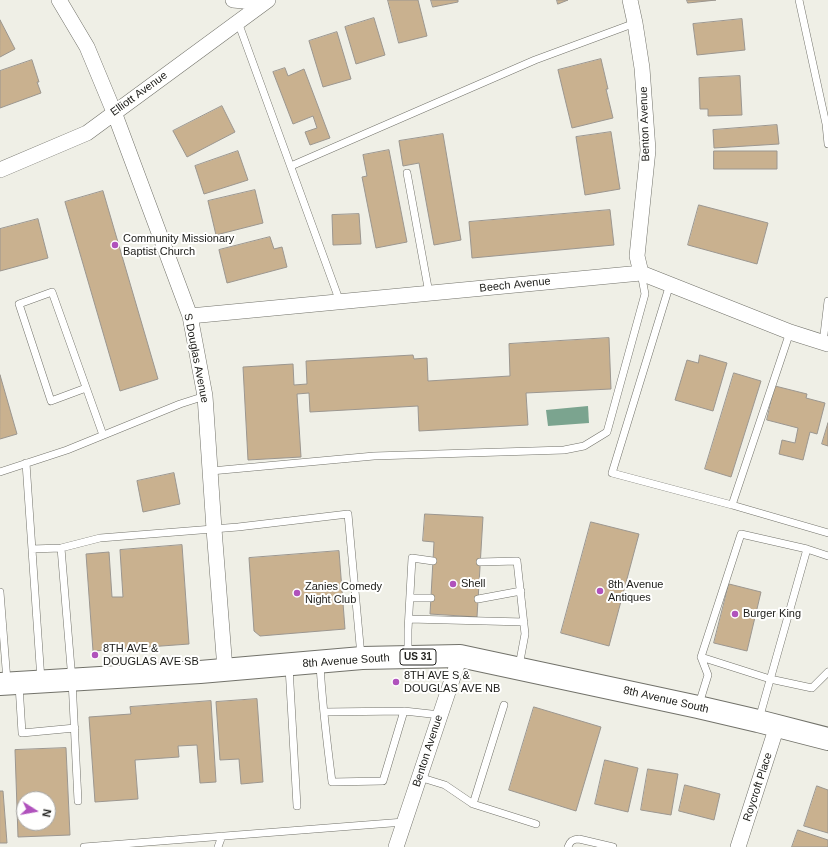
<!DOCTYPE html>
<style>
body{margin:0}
#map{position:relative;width:828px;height:847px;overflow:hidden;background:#efefe6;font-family:Arial,sans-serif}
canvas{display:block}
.north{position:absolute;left:16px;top:791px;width:40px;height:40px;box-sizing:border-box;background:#fffffe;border:1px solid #a6a6a4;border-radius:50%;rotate:101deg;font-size:11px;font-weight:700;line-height:16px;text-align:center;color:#21211e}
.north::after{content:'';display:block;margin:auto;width:14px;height:18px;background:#b052bc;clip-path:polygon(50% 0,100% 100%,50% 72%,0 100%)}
</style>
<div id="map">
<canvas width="828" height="847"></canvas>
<div class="north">N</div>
</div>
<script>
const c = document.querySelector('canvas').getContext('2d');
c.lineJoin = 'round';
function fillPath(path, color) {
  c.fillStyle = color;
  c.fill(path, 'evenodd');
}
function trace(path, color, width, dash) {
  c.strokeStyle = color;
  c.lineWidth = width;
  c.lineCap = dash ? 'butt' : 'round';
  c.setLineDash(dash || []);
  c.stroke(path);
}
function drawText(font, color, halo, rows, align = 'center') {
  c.font = font + ' Arial,sans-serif';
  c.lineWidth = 4;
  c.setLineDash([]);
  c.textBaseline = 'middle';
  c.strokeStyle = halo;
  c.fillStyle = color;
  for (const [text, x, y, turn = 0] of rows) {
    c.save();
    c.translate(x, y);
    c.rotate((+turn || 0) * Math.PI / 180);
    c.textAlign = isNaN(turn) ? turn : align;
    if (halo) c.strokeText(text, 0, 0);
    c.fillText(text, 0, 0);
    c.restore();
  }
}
fillPath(new Path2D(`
 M588,406L589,423L548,426L546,410Z`), '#7ba48f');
const building = new Path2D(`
 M388,0H418L427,36L399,43Z
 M431,0H458V2L433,7Z
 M557,0H568L558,4Z
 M687,0H716L688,3Z
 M374,18L385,55L356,64L345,27Z
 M742,19L745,50L697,55L693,24Z
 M0,20L15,49L0,57Z
 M337,32L351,79L323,87L309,41Z
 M601,59L608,89H606L613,118L572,128L558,70Z
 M32,60L39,82H37L41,93L0,108V71Z
 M285,68L288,76L304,69L330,138L310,145L305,132L317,128L313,116L293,124L273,72Z
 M740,76L742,115L708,116V109H700L699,78Z
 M222,106L235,132L187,157L173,131Z
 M777,125L779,144L714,148L713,130Z
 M611,132L620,189L585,195L576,137Z
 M443,134L461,240L434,245L419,163L403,166L399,141Z
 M389,150L407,242L376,248L362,177L367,176L363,155Z
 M238,151L248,180L204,194L195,166Z
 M714,151H777V169H714Z
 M255,190L263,223L216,235L208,201Z
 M103,191L158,379L120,391L65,202Z
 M699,205L768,223L757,264L688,245Z
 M610,210L614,245L472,258L469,222Z
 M359,214L361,244L333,245L332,215Z
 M38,219L48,258L0,271V229Z
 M270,237L274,249L282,247L287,267L227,283L219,250Z
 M609,338L611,389L526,393L528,425L419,431L418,406L310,412L309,393L297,394L301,457L248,460L243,367L293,364L294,385L307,384L306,361L413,355L414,359L427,358L428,381L510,376L509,344Z
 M700,355L727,363L713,411L675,400L687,360L698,363Z
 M734,373L761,381L731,477L705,469Z
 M0,375L17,434L0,439Z
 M775,386L807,394L806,398L825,403L817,434L810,432L803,460L779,454L782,440L795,443L798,428L767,420Z
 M828,423V446L822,444Z
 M174,473L180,504L143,512L137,481Z
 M425,514L483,517L477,617L430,614L434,542L423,541Z
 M591,522L639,534L609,646L561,633Z
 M182,545L189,644L93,651L86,554L109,552L112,597H123L120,550Z
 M339,551L345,629L260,636L254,631L249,558Z
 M729,584L761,592L747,651L714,643Z
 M257,699L263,782L241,784L239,759L220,760L216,702Z
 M211,701L216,782L200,783L197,745L178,746L179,757L135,760L138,799L95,802L89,717L131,714L130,707Z
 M534,707L601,727L576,811L509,790Z
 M66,748L70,835L18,837L15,750ZM24,799H48V823H24Z
 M605,760L638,768L628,812L595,804Z
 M648,769L678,774L671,815L641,810Z
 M685,785L720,794L714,820L679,811Z
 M817,786L828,790V833L804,826Z
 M0,791H3L7,843H0Z
 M798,830L828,840V847H792Z`);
fillPath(building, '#c9b18f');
trace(building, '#9b968f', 1);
const service = new Path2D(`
 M799,0L826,124L828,144
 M238,22L340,302
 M291,166L535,60L635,23
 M407,173L429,293
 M670,284L612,473L732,505L828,533
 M823,343L828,301
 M86,388L51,401L19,304L52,292L103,435
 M26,463L41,680
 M211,471L374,456L564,450L584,446L607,432L645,294L641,273
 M0,472L67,450L180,404L205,396
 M732,505L790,332
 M61,548L72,680L78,801
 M32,549L61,548L100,538L238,527L348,514L361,656
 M480,562L517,561L525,634L519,666
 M0,592L7,681
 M410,598H431
 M478,599L521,591
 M409,619L524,622
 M408,655V630L412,558L433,561
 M701,657L770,679L812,688L828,672
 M320,664C322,704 327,743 332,782L383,781L404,711L324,712
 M289,667L297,806
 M19,685L22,733L75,728
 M699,704L708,675L701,657L741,534L807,549L828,556
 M404,711L440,715
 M759,719L807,549
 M419,777L445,785L473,804L536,824
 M473,804L504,705
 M84,847L404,822
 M218,847L222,836
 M568,847C570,841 573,839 579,839L613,847`);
const minor = new Path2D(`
 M59,0L87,47L114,112L190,316L205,396L214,529L225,669
 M233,0L264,3
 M630,0L635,23L642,68L648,150L637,256L641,273
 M0,170L87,133L268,0
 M190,316L641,273L790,332L828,344
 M396,847L460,656
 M738,847L777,726`);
const primary = new Path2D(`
 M0,684L200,672L362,658L460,656L698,707L758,721L828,739`);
trace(service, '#72726a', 8);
trace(minor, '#72726a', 16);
trace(primary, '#72726a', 24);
trace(service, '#fff', 7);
trace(minor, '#fff', 15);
trace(primary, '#fff', 22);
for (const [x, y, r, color] of [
 [115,245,4,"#b052bc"],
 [453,584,4,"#b052bc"],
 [600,591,4,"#b052bc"],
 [297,593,4,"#b052bc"],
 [735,614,4,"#b052bc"],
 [95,655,4,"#b052bc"],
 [396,682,4,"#b052bc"]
]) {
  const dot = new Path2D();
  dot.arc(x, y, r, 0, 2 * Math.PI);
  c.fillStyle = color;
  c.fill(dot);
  trace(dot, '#fffffe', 1.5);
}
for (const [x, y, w] of [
 [418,657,36]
]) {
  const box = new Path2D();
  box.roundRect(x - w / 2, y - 8, w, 16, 3);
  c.fillStyle = '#fffffe';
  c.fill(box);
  trace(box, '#21211e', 1);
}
drawText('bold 10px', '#21211e', null, [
 ["US 31",418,657]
]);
drawText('11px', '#21211e', '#fffffe', [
 ["Elliott Avenue",139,94,-36],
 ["Benton Avenue",645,124,-92],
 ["Beech Avenue",515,285,-6],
 ["S Douglas Avenue",196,358,79],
 ["8th Avenue South",346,661,-4],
 ["8th Avenue South",666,700,13],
 ["Benton Avenue",428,751,-72],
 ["Roycroft Place",758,787,-72]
]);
drawText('11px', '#21211e', '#fffffe', [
 ["Community Missionary",123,239],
 ["Baptist Church",123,252],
 ["Shell",461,584],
 ["8th Avenue",608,585],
 ["Antiques",608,598],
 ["Zanies Comedy",305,587],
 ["Night Club",305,600],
 ["Burger King",743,614],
 ["8TH AVE &",103,649],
 ["DOUGLAS AVE SB",103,662],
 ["8TH AVE S &",404,676],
 ["DOUGLAS AVE NB",404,689]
], 'left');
</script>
